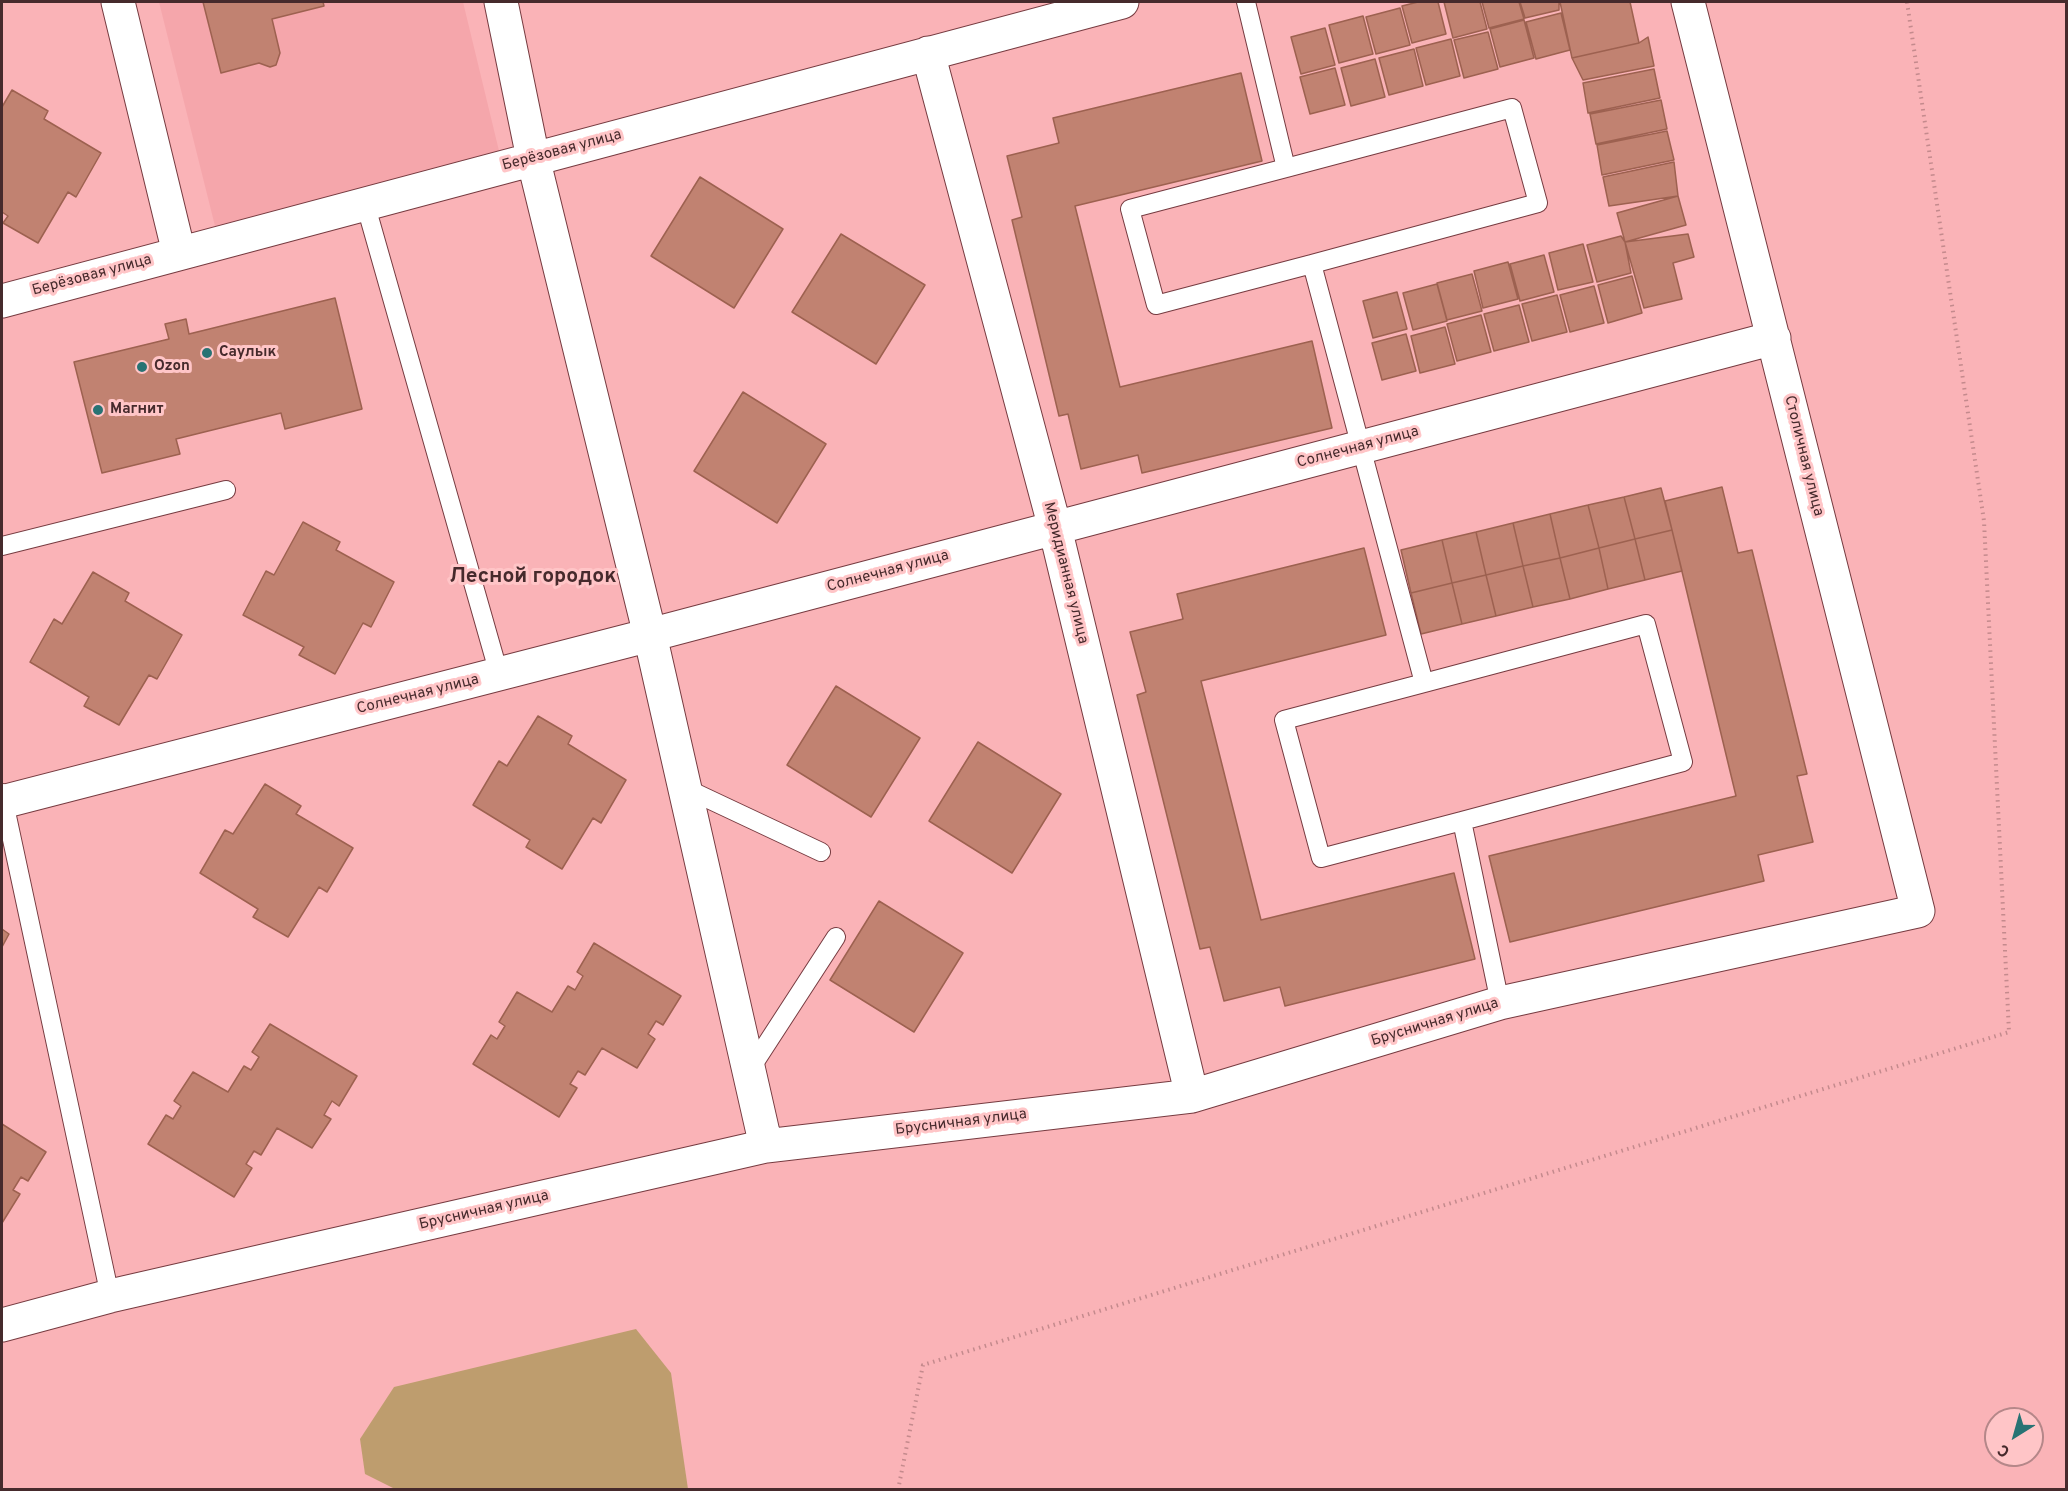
<!DOCTYPE html>
<meta charset="utf-8">
<style>
body{margin:0}
#map{position:relative;width:2068px;height:1491px;overflow:hidden;background:#fab3b7;font-family:Overpass,sans-serif}
canvas{display:block}
.frame{position:absolute;inset:0;border:3px solid #462a2c;pointer-events:none}
.north{position:absolute;left:1984px;top:1407px;width:60px;height:60px;box-sizing:border-box;background:#ffc5c7;border:2px solid #b58789;border-radius:50%;rotate:217deg;font-size:16px;font-weight:700;line-height:24px;text-align:center;color:#462a2c}
.north::after{content:'';display:block;margin:auto;width:21px;height:27px;background:#287374;clip-path:polygon(50% 0,100% 100%,50% 72%,0 100%)}
</style>
<div id="map">
<canvas width="2068" height="1491"></canvas>
<div class="frame"></div>
<div class="north">С</div>
</div>
<script>
const c = document.querySelector('canvas').getContext('2d');
c.lineJoin = 'round';
function fillPath(path, color) {
  c.fillStyle = color;
  c.fill(path, 'evenodd');
}
function trace(path, color, width, dash) {
  c.strokeStyle = color;
  c.lineWidth = width;
  c.lineCap = dash ? 'butt' : 'round';
  c.setLineDash(dash || []);
  c.stroke(path);
}
function drawText(font, color, halo, rows, align = 'center') {
  c.font = font + ' Overpass,sans-serif';
  c.lineWidth = 6;
  c.setLineDash([]);
  c.textBaseline = 'middle';
  c.strokeStyle = halo;
  c.fillStyle = color;
  for (const [text, x, y, turn = 0] of rows) {
    c.save();
    c.translate(x, y);
    c.rotate((+turn || 0) * Math.PI / 180);
    c.textAlign = isNaN(turn) ? turn : align;
    if (halo) c.strokeText(text, 0, 0);
    c.fillText(text, 0, 0);
    c.restore();
  }
}
fillPath(new Path2D(`
 M159,2H463L500,155L215,226Z`), '#f5a6ab');
fillPath(new Path2D(`
 M636,1329L671,1373L688,1489L397,1490L365,1474L360,1439L394,1387Z`), '#be9d6e');
const building = new Path2D(`
 M203,2H323L324,6L272,19L280,53L276,65L270,67L259,63L221,73Z
 M1418,2H1438L1446,34L1412,43L1402,6Z
 M1444,2H1480L1487,29L1453,38Z
 M1482,2H1519L1524,19L1489,28Z
 M1520,2H1559V10L1525,18Z
 M1560,2H1630L1639,43L1572,58Z
 M1400,8L1410,45L1376,54L1366,17Z
 M1561,13L1570,50L1536,59L1526,22Z
 M1363,16L1373,54L1339,63L1329,25Z
 M1524,20L1534,58L1500,67L1490,29Z
 M1325,28L1335,65L1301,74L1291,37Z
 M1488,32L1498,69L1464,78L1454,40Z
 M1648,37L1654,66L1583,80L1572,58L1639,43Z
 M1451,39L1460,76L1426,85L1416,48Z
 M1414,49L1423,86L1389,95L1379,58Z
 M1375,59L1385,97L1351,106L1341,68Z
 M1335,68L1345,105L1310,114L1300,77Z
 M1654,69L1660,98L1588,113L1583,83Z
 M1241,73L1262,161L1075,206L1120,387L1312,341L1332,428L1142,473L1138,455L1081,469L1068,414L1059,416L1012,220L1022,217L1007,156L1059,143L1053,118Z
 M12,90L48,111L44,119L101,153L76,197L68,192L38,243L3,223L8,216L2,212V107Z
 M1661,100L1667,129L1596,144L1590,114Z
 M1667,131L1674,160L1602,175L1597,145Z
 M1674,162L1678,196L1609,206L1603,177Z
 M700,177L783,229L734,308L651,256Z
 M1678,196L1686,225L1625,242L1617,213Z
 M841,234L925,285L876,364L792,312Z
 M1688,234L1694,257L1673,263L1682,299L1644,308L1625,242Z
 M1621,236L1625,242L1631,273L1597,282L1587,245Z
 M1583,244L1593,282L1558,290L1549,253Z
 M1544,255L1554,292L1520,301L1510,264Z
 M1508,262L1518,299L1483,308L1474,271Z
 M1472,274L1482,311L1447,320L1437,283Z
 M1632,276L1642,313L1608,323L1598,285Z
 M1437,284L1447,321L1413,330L1403,293Z
 M1594,286L1604,323L1570,332L1560,295Z
 M1397,292L1407,329L1373,338L1363,301Z
 M1557,295L1567,332L1532,341L1522,304Z
 M335,298L362,409L285,429L281,413L176,439L180,454L102,473L74,362L169,339L165,324L186,319L189,334Z
 M1519,305L1529,342L1494,351L1484,314Z
 M1481,315L1491,352L1457,361L1447,324Z
 M1445,327L1455,364L1420,373L1411,336Z
 M1406,334L1416,371L1382,380L1372,343Z
 M743,392L826,444L777,523L694,471Z
 M1722,487L1738,553L1752,550L1807,774L1797,776L1813,842L1758,855L1764,881L1510,942L1489,856L1736,796L1665,501Z
 M1661,488L1672,530L1635,539L1624,497Z
 M1624,497L1635,539L1599,548L1588,505Z
 M1588,505L1599,548L1560,558L1550,514Z
 M1550,514L1560,558L1523,566L1513,523Z
 M303,522L340,542L336,550L394,582L371,627L363,623L335,674L299,655L304,647L243,615L266,571L274,575Z
 M1513,523L1523,566L1486,575L1476,532Z
 M1672,530L1682,571L1645,580L1635,539Z
 M1476,532L1486,575L1452,583L1442,540Z
 M1635,539L1645,580L1608,589L1599,548Z
 M1442,540L1452,583L1411,593L1401,550Z
 M1364,548L1386,635L1201,681L1261,920L1454,873L1475,959L1285,1006L1280,987L1224,1001L1210,947L1200,949L1137,695L1146,692L1130,632L1183,619L1177,594Z
 M1599,548L1608,589L1570,599L1560,558Z
 M1560,558L1570,599L1533,607L1523,566Z
 M1523,566L1533,607L1496,616L1486,575Z
 M93,572L129,593L125,601L182,635L157,679L149,675L119,725L84,706L89,697L30,662L54,619L62,624Z
 M1486,575L1496,616L1462,624L1452,583Z
 M1452,583L1462,624L1421,634L1411,593Z
 M836,686L920,738L871,817L787,765Z
 M538,716L572,736L568,744L626,780L601,823L593,818L562,869L526,847L530,840L473,805L499,761L507,766Z
 M978,742L1061,794L1012,873L929,821Z
 M265,784L301,806L296,814L353,848L327,892L319,887L288,937L253,917L258,909L200,873L225,830L233,834Z
 M879,901L963,953L914,1032L830,980Z
 M2,929L9,934L2,947Z
 M594,943L681,996L663,1025L656,1021L648,1034L655,1039L637,1068L602,1048L585,1075L578,1071L570,1084L577,1088L559,1117L473,1064L491,1035L497,1039L505,1026L499,1022L517,992L552,1012L568,986L575,990L583,976L577,972Z
 M270,1024L357,1076L339,1106L332,1101L324,1115L331,1119L312,1148L277,1128L261,1155L254,1151L246,1164L252,1168L234,1197L148,1144L166,1115L173,1119L181,1106L174,1101L193,1072L228,1092L244,1066L251,1070L259,1057L252,1052Z
 M2,1124L46,1152L28,1181L21,1177L13,1190L20,1194L2,1223Z`);
fillPath(building, '#c18271');
trace(building, '#9d6150', 1.5);
const lane = new Path2D(`
 M1246,2L1286,168L1130,209L1156,305L1312,264
 M1286,168L1512,108L1538,203L1312,264L1424,683L1646,624L1683,762L1462,821
 M365,203L499,674
 M2,546L226,490
 M1424,683L1284,720L1321,858L1462,821L1500,1003
 M685,788L821,852
 M2,793L110,1296
 M749,1071L836,937`);
const street = new Path2D(`
 M118,2L179,253
 M501,2L533,158L650,635L766,1146
 M928,53L1055,528L1192,1096
 M2,301L1122,2
 M2,802L650,635L1774,338
 M2,1325L110,1296L766,1146L1192,1096L1500,1003L1918,911L1688,2`);
trace(lane, '#763b40', 20);
trace(street, '#763b40', 35);
trace(new Path2D(`
 M898,1490L923,1365L2009,1032L1984,521L1907,2`), '#c48a8d', 4, [1.5, 4.5]);
trace(lane, '#fff', 18);
trace(street, '#fff', 33);
for (const [x, y, r, color] of [
 [207,353,6,"#287374"],
 [142,367,6,"#287374"],
 [98,410,6,"#287374"]
]) {
  const dot = new Path2D();
  dot.arc(x, y, r, 0, 2 * Math.PI);
  c.fillStyle = color;
  c.fill(dot);
  trace(dot, '#ffc5c7', 2);
}
drawText('15px', '#462a2c', '#ffc5c7', [
 ["Берёзовая улица",562,151,-15],
 ["Берёзовая улица",92,276,-15],
 ["Солнечная улица",1358,448,-15],
 ["Столичная улица",1803,456,76],
 ["Солнечная улица",888,572,-15],
 ["Меридианная улица",1065,573,76],
 ["Солнечная улица",418,695,-14],
 ["Брусничная улица",1435,1023,-17],
 ["Брусничная улица",961,1123,-7],
 ["Брусничная улица",484,1211,-13]
]);
drawText('bold 15px', '#462a2c', '#ffc5c7', [
 ["Саулык",219,353],
 ["Ozon",154,367],
 ["Магнит",110,410]
], 'left');
drawText('bold 21px', '#462a2c', '#ffc5c7', [
 ["Лесной городок",533,578]
]);
</script>
